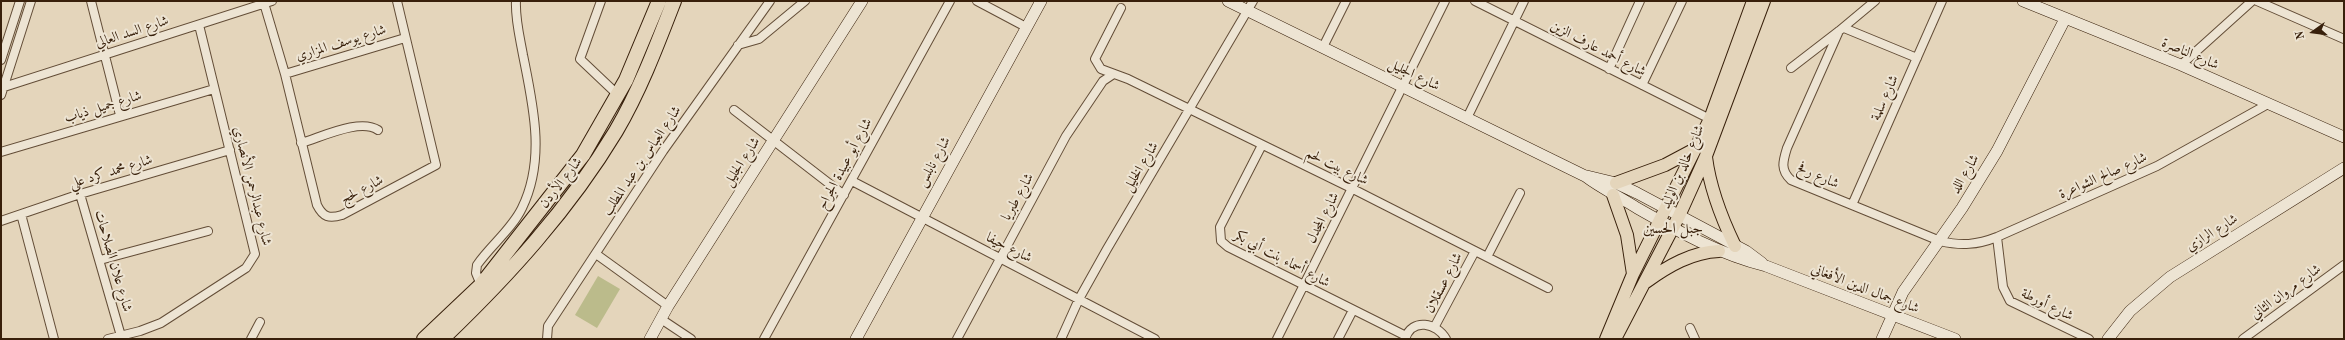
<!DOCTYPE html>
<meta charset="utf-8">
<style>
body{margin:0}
#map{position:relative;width:2345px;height:340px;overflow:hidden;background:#e4d5bb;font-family:"Old Standard TT",serif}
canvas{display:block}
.frame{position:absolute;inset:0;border:2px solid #38200b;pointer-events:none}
.north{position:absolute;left:2293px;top:12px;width:40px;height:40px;-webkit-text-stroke:3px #ede4d3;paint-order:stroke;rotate:256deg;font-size:11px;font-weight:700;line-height:16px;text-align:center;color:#38200b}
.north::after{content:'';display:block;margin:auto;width:14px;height:18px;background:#38200b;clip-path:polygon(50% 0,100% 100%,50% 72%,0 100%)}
</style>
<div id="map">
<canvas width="2345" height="340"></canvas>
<div class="frame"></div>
<div class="north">N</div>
</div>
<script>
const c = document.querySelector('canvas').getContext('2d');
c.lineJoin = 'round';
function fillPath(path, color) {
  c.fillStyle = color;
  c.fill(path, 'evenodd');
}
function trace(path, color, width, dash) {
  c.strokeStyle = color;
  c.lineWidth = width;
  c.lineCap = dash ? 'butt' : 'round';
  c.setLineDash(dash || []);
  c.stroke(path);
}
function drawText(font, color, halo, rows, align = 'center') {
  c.font = font + ' "Old Standard TT",Amiri,serif';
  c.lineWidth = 4;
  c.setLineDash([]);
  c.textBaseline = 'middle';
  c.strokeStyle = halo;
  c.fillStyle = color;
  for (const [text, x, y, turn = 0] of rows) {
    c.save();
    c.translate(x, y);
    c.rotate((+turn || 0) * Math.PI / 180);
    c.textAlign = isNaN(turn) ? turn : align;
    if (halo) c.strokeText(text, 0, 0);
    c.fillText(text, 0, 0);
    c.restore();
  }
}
fillPath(new Path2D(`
 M598,276L620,289L597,328L575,315Z`), '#bbbb8b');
const street = new Path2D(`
 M91,1L120,115
 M601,1L580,59L618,95
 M977,1L1026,27
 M1475,1L1710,119
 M2257,1L2344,39
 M264,3L285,74L317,205C323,217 329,219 342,215L436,165L397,1
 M1121,8L1095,59L1101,69L1128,79L1353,189L1548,288
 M1844,28L1917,58
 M1839,31L1787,148C1783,161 1780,170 1791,180L1940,241C1961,246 1977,245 1997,237L2157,166L2268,104
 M738,45L759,39L805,1
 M1323,47L1346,1
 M1,60L20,1
 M2181,65L2252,1
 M1791,68L1839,31L1875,1
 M1609,69L1640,1
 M285,74L405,38
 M1642,85L1682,1
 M1,88L272,1
 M1,95L31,1
 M734,110L844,195
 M1467,118L1524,1
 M301,143C322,137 360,118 378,130
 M1262,145L1220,227L1221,241L1228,247L1406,336
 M1,152L214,89
 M852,181L1155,339
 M80,194L121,336
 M1852,205L1942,1
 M21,214L54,339
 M1,221L80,194L230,150
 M1997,237L2003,287L2010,301L2089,339
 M596,254L668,306
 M1487,257L1520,193
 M100,260L208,231
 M481,285L476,273L477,265C491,245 512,229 522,208C546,159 533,105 523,55C520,38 515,19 516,1
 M661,319L691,339
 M1435,326L1475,251
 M1690,328L1695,339
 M108,339L140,331L161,323L246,268L255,254L199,25
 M251,339L260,322
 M547,339L548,326L663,151L770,1
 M764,339L950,1
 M957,339L1066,136L1103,81L1112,75
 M1061,339L1079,299L1107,249L1253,1
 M1277,339L1445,1
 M1338,339L1353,310
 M1405,339C1412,317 1437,323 1446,339
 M2243,339L2344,265`);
const secondary = new Path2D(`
 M1228,1L1585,176C1602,189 1620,197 1637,208C1679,232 1719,254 1766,266L1955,339
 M2023,1L2181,65L2344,137
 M1587,176L1616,183L1637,193L1746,251L1762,263
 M650,339L668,306L862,1
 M856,339L1041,1
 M1882,339L1903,292L1962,208L1997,151L2065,19
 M2108,339L2130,311L2170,277L2344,168`);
const primary = new Path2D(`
 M1706,157C1710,189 1721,217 1735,246
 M1616,183L1665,165L1697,148
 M1613,195L1627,235L1633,274
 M1646,282C1668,266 1692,252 1719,251
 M1606,339L1633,274L1710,119L1753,1
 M1615,339L1679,216L1706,156L1764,1`);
const highway = new Path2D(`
 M424,339L481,285L583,155L626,80L659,1
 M442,339C508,276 569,209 616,131C640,90 657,45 674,1`);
trace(street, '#634d37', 10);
trace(secondary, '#38200b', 12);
trace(primary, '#38200b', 14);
trace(highway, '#38200b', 16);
trace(street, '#ede4d3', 8);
trace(secondary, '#ede4d3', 11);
trace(primary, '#e4d5bb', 12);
trace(highway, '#e4d5bb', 14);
drawText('14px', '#38200b', '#ede4d3', [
 ["شارع السد العالي",132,32,-18],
 ["شارع يوسف المزاري",341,43,-17],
 ["شارع أحمد عارف الزين",1598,49,27],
 ["شارع الناصرة",2190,54,23],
 ["شارع الجليل",1414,75,26],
 ["شارع سلمة",1885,98,-66],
 ["شارع جميل ذياب",103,107,-17],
 ["شارع العباس بن عبد المطلب",642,161,-56],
 ["شارع الجليل",742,162,-57],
 ["شارع نابلس",934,162,-61],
 ["شارع أبو عبيدة الجراح",845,164,-62],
 ["شارع الخليل",1141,167,-59],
 ["شارع بيت لحم",1337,167,26],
 ["شارع خالد بن الوليد",1683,167,-67],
 ["شارع محمد كرد علي",111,172,-17],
 ["شارع اللد",1965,174,-59],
 ["شارع رفح",1818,176,24],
 ["شارع صالح الشواعرة",2103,176,-24],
 ["شارع الأردن",561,183,-52],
 ["شارع عبدالرحمن الأنصاري",252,186,76],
 ["شارع لحج",362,190,-28],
 ["شارع طبريا",1018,197,-61],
 ["شارع المجدل",1323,218,-63],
 ["شارع الرازي",2212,233,-32],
 ["شارع حيفا",1009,248,27],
 ["شارع أسماء بنت أبي بكر",1282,259,28],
 ["شارع علان الصلاحات",113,261,74],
 ["شارع عسقلان",1444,283,-63],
 ["شارع جمال الدين الأفغاني",1865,289,21],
 ["شارع مروان الثاني",2286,292,-36],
 ["شارع أورطة",2047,305,26]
]);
drawText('15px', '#38200b', '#ede4d3', [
 ["جبل الحسين",1673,229]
]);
</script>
